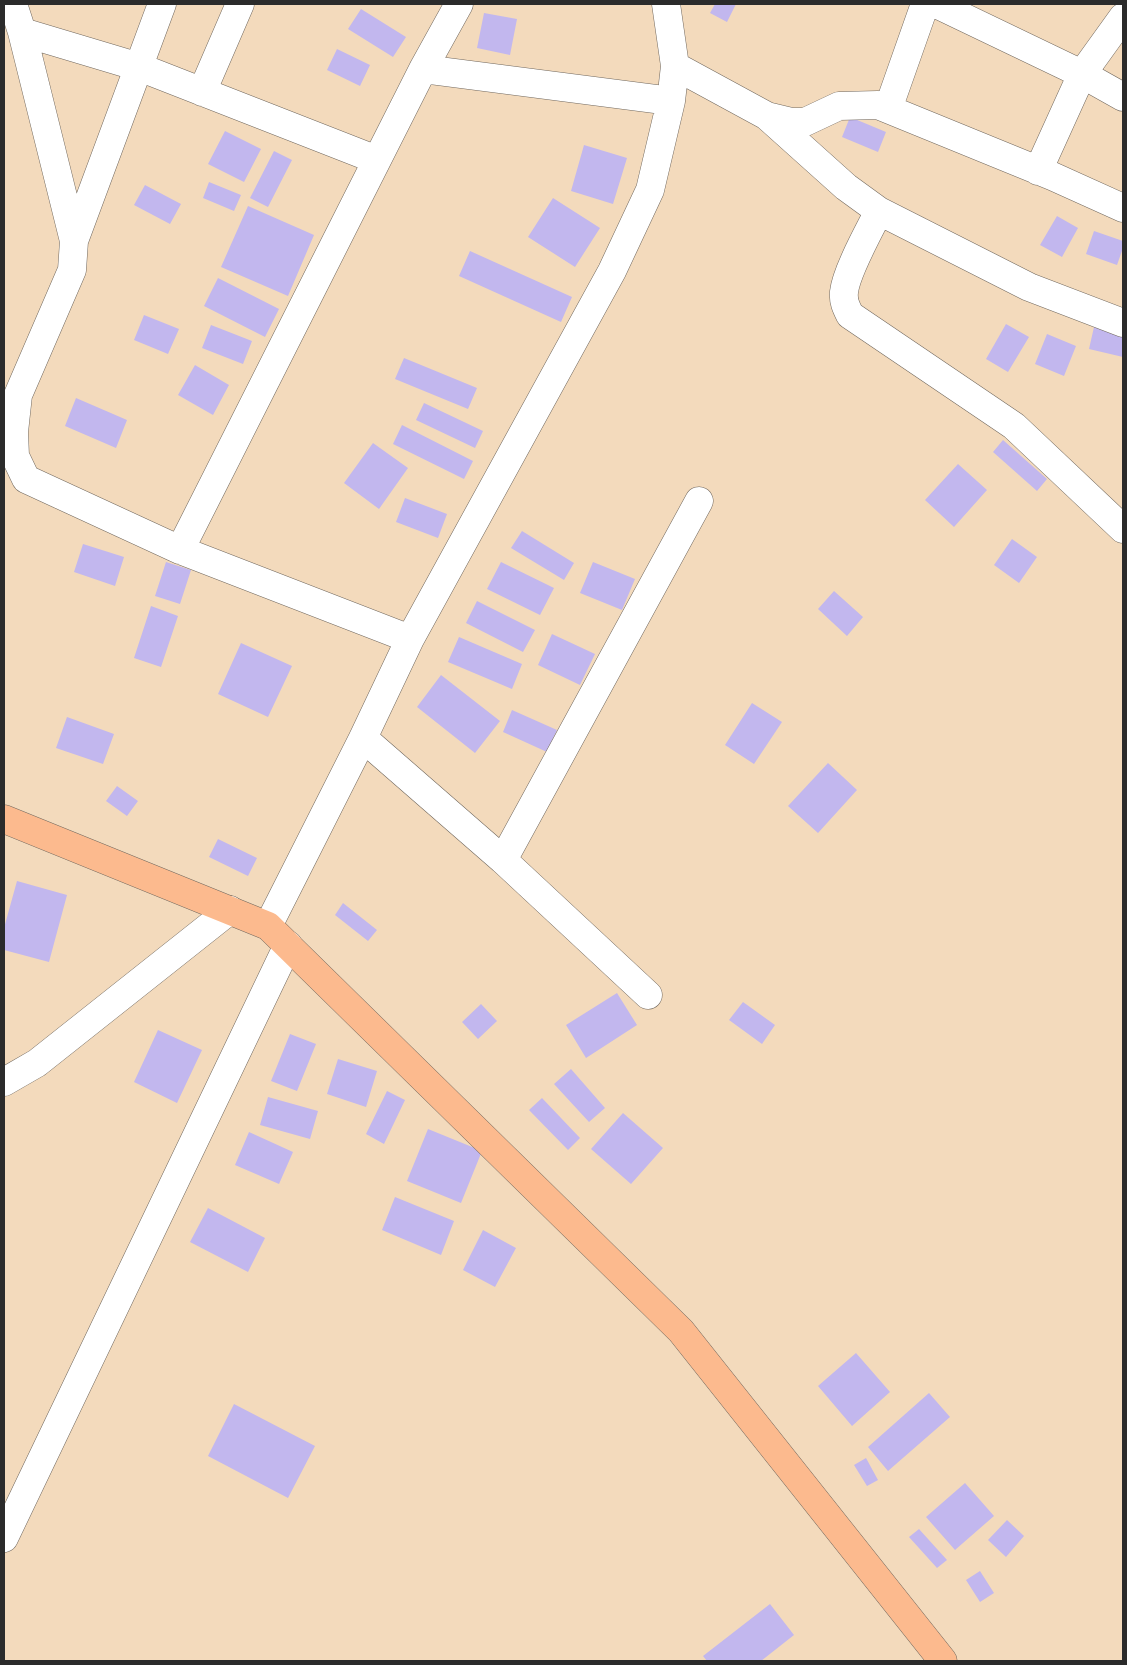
<!DOCTYPE html>
<style>
body{margin:0}
#map{position:relative;width:1127px;height:1665px;overflow:hidden;background:#f3dabc;font-family:"Shantell Sans",sans-serif}
canvas{display:block}
.frame{position:absolute;inset:0;border:5px solid #2b2b2b;pointer-events:none}
</style>
<div id="map">
<canvas width="1127" height="1665"></canvas>
<div class="frame"></div>
</div>
<script>
const c = document.querySelector('canvas').getContext('2d');
c.lineJoin = 'round';
function fillPath(path, color) {
  c.fillStyle = color;
  c.fill(path, 'evenodd');
}
function trace(path, color, width, dash) {
  c.strokeStyle = color;
  c.lineWidth = width;
  c.lineCap = dash ? 'butt' : 'round';
  c.setLineDash(dash || []);
  c.stroke(path);
}
fillPath(new Path2D(`
 M715,4H736L727,22L710,13Z
 M361,9L406,37L393,57L348,29Z
 M484,13L517,19L510,55L477,48Z
 M337,49L370,65L360,86L327,70Z
 M850,117L886,132L878,152L842,137Z
 M225,131L261,149L244,182L208,164Z
 M584,145L627,158L613,204L571,191Z
 M274,151L292,160L268,207L250,198Z
 M209,182L241,195L234,211L203,198Z
 M145,185L181,204L170,224L134,205Z
 M553,198L600,228L575,267L528,237Z
 M248,206L314,235L288,296L221,267Z
 M1057,216L1078,228L1062,257L1040,245Z
 M1094,231L1123,241V248L1117,265L1086,254Z
 M470,251L572,297L561,322L459,276Z
 M218,278L279,309L265,337L204,306Z
 M144,315L179,329L168,354L134,340Z
 M1006,324L1029,337L1008,372L986,359Z
 M211,325L252,341L243,364L202,348Z
 M1094,327L1123,334V357L1089,349Z
 M1047,334L1076,346L1064,376L1035,364Z
 M404,358L477,388L468,409L395,379Z
 M195,365L229,385L213,415L178,395Z
 M76,398L127,420L116,448L65,426Z
 M424,403L483,431L475,448L416,420Z
 M402,425L473,461L464,479L393,444Z
 M1003,440L1047,479L1037,491L993,452Z
 M373,443L408,468L379,509L344,483Z
 M958,464L987,490L954,527L925,500Z
 M405,498L447,514L438,538L396,522Z
 M522,531L574,563L564,580L511,548Z
 M1012,539L1037,557L1019,583L994,565Z
 M83,544L124,557L115,586L74,572Z
 M166,562L191,570L180,604L155,596Z
 M501,562L554,588L540,615L487,589Z
 M593,562L635,579L622,610L580,593Z
 M834,591L863,617L847,636L818,609Z
 M477,601L535,630L523,652L466,623Z
 M151,606L178,616L161,667L134,658Z
 M552,634L595,654L580,685L538,665Z
 M459,637L522,664L512,689L448,662Z
 M241,643L292,666L268,717L218,694Z
 M441,675L500,721L475,753L417,707Z
 M752,703L782,722L754,764L725,745Z
 M512,710L557,730L547,752L503,732Z
 M67,717L114,734L103,764L56,748Z
 M828,763L857,790L818,833L788,806Z
 M117,786L138,801L127,816L106,801Z
 M218,839L257,858L248,876L209,857Z
 M17,881L67,895L49,962L4,950V928Z
 M343,903L377,930L368,941L335,915Z
 M617,993L637,1025L586,1058L566,1025Z
 M743,1002L775,1025L762,1044L729,1020Z
 M481,1004L497,1021L478,1039L462,1022Z
 M158,1030L202,1050L177,1103L134,1082Z
 M290,1034L316,1044L297,1091L271,1081Z
 M338,1059L377,1071L366,1107L327,1094Z
 M571,1069L605,1108L589,1122L554,1084Z
 M387,1091L405,1100L384,1144L366,1134Z
 M268,1097L318,1111L310,1139L260,1125Z
 M542,1098L580,1138L568,1150L529,1110Z
 M623,1113L663,1148L631,1184L591,1149Z
 M428,1129L482,1151L461,1203L407,1181Z
 M249,1132L293,1152L279,1184L235,1165Z
 M395,1197L454,1221L441,1255L382,1230Z
 M208,1208L265,1238L248,1272L190,1242Z
 M483,1230L516,1248L495,1287L463,1270Z
 M856,1353L890,1392L852,1426L818,1386Z
 M929,1393L950,1417L888,1471L868,1447Z
 M234,1404L315,1446L288,1498L208,1456Z
 M866,1458L878,1480L867,1486L854,1465Z
 M965,1483L994,1516L955,1550L926,1517Z
 M1007,1520L1024,1536L1006,1557L988,1540Z
 M919,1529L947,1560L937,1568L909,1537Z
 M980,1571L994,1593L980,1602L966,1580Z
 M770,1604L794,1635L761,1661H707L703,1656Z`), '#c2b7ee');
const minor = new Path2D(`
 M13,4L22,32L74,241L72,270L18,395L14,432L15,456L26,479L180,550L410,639
 M936,4L1082,74L1123,97
 M22,32L139,67L377,160
 M675,66L767,116L792,122H805L839,106L878,105L1052,176L1123,208
 M423,69L671,101
 M202,92L240,4
 M888,109L925,4
 M768,117L846,187L879,211L1029,287L1123,323
 M1038,171L1082,74L1123,17
 M879,211C869,231 846,272 844,292C843,301 846,307 850,315L1014,426L1123,529
 M74,241L162,4
 M180,550L423,69L459,4
 M363,738L503,860L648,995
 M503,860L699,501
 M268,926L363,738L410,639L612,271L650,190L671,101L675,66L666,4
 M4,1082L37,1063L230,910
 M4,1538L288,945`);
const major = new Path2D(`
 M4,819L268,926L681,1331L943,1661`);
trace(minor, '#71685e', 29);
trace(major, '#71685e', 29);
trace(minor, '#fff', 28);
trace(major, '#fcba8e', 28);
</script>
